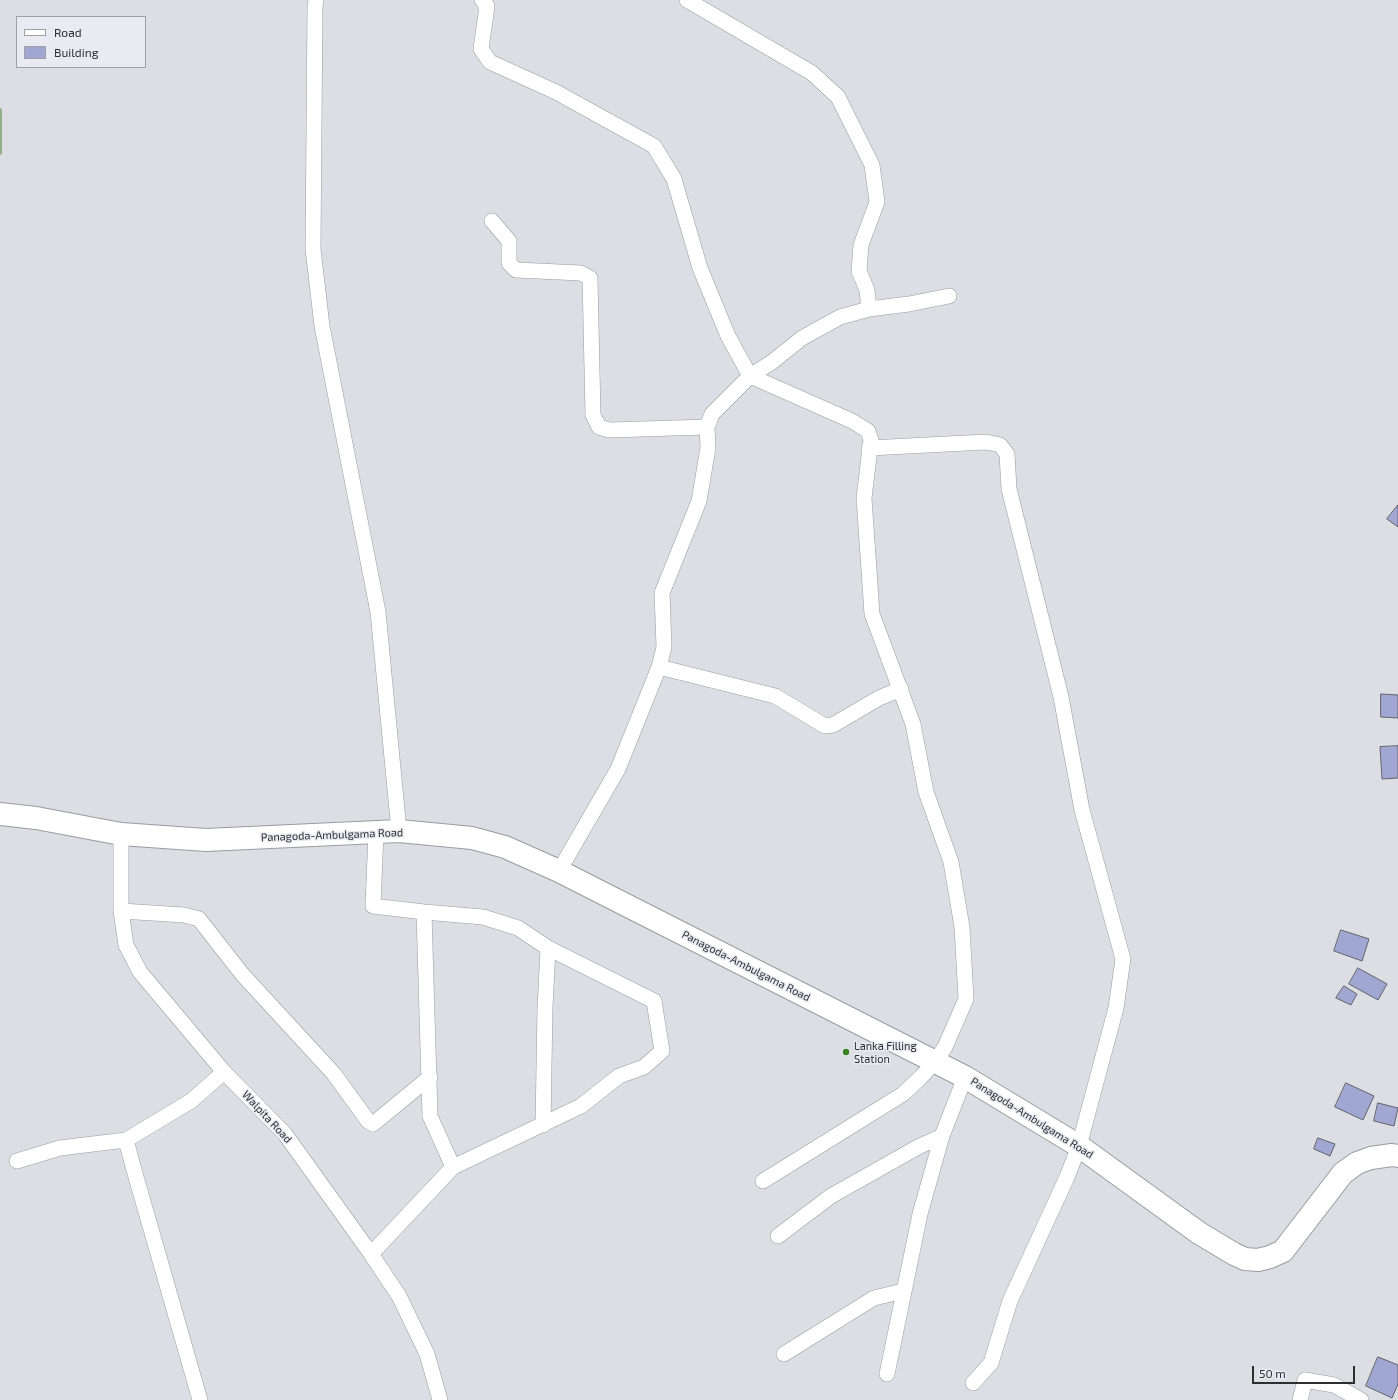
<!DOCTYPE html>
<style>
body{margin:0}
#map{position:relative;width:1398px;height:1400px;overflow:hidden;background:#dddee4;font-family:"Exo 2",sans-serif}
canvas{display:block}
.legend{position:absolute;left:16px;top:16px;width:130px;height:52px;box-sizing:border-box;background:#eaebf2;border:1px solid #9f9fa5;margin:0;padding:5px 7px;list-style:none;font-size:12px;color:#2e2e31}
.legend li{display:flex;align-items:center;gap:8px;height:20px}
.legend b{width:20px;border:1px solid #9f9fa5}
.scale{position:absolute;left:1252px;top:1366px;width:103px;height:18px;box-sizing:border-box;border:2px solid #2e2e31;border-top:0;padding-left:5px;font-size:12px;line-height:14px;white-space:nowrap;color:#2e2e31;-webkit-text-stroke:3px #eaebf2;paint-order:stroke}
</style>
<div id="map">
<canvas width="1398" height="1400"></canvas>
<ul class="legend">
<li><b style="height:5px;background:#fff"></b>Road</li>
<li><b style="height:11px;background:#a0a7d3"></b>Building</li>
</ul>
<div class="scale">50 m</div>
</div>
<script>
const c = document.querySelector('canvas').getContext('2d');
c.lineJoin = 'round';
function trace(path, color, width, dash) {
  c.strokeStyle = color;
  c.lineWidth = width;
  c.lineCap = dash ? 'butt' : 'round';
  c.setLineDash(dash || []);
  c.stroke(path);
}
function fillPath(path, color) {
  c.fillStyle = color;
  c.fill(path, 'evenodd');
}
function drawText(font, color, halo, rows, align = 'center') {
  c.font = font + ' "Exo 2",sans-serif';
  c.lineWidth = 3;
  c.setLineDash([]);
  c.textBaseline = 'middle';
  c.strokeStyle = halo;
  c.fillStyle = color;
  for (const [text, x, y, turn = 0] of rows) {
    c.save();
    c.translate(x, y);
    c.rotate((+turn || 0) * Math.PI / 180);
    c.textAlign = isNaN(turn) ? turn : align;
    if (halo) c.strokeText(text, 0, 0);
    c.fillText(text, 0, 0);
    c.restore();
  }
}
trace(new Path2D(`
 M0,110V153`), '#91b08a', 4);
const building = new Path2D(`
 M1398,505V527L1387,519Z
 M1381,694L1398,695V718L1381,717Z
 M1398,746V778L1382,779L1380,747Z
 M1341,930L1369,939L1362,961L1334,951Z
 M1358,968L1387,984L1378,1000L1349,984Z
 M1344,986L1357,994L1351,1005L1336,998Z
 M1346,1083L1374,1096L1363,1120L1335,1107Z
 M1378,1103L1398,1108L1394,1126L1374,1121Z
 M1318,1138L1335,1144L1330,1156L1314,1149Z
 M1378,1357L1398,1365V1384L1392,1398L1366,1386Z`);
fillPath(building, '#a0a7d3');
trace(building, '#626368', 1);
const street = new Path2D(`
 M316,0L315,7L313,249L322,326L378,612L399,831
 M482,0L487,6L481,49L490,62L556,92L654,146L674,179L700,268L728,336L750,376L852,421L868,431L871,440L864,498L872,614L913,724L926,792L951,862L962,927L966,999L945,1047L935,1062L921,1077L903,1094L763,1181
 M687,0L812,73L838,97L872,165L877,202L861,245L859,271L867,290L869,309
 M492,221L509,241V263L516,270L581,273L590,278L593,415L599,427L609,430L707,427
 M869,448L986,442L1000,445L1007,454L1009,489L1061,697L1082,810L1123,959L1116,1008L1079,1146L1067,1177L1010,1301L991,1363L973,1383
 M659,667L775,696L825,726L833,725L879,698L901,689
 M121,834V911L126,945L140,972L224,1072L285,1134L371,1254L399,1296L427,1354L440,1400
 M559,871L618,769L659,667L664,647L662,593L699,501L708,448L707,427L712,414L750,376L772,362L802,338L840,317L869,309L909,304L949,296
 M121,911L184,915L199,919L242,974L334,1074L368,1121L373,1124L430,1077
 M424,912L483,917L518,928L548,948L654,1001L662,1051L644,1067L619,1076L581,1106L453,1167
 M543,1125L545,1008L548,948
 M126,1140L134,1170L200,1400
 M17,1161L60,1148L126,1140L191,1101L224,1072
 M778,1236L831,1196L918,1147L942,1136
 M371,1254L453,1167L430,1116L424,912L373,906L376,832
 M784,1354L874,1298L903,1291
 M887,1374L920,1214L942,1136L965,1077
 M1300,1400L1305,1380L1334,1385L1361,1400`);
const primary = new Path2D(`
 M0,814L36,818L121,834L206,840L399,831L472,838L505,847L559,871L965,1077L1079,1146L1199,1233L1234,1254L1245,1259L1258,1260L1270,1257L1283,1251L1343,1173L1357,1163L1371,1158L1392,1155L1398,1156`);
trace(street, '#999ba0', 16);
trace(primary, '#999ba0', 24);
trace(street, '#fff', 15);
trace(primary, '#fff', 22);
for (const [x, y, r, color] of [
 [846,1052,4,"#3b8126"]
]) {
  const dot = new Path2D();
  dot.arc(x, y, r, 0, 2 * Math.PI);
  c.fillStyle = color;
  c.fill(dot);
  trace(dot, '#eaebf2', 1.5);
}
drawText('11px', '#2e2e31', '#eaebf2', [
 ["Panagoda-Ambulgama Road",332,835,-2],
 ["Panagoda-Ambulgama Road",746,966,27],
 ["Walpita Road",267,1117,47],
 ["Panagoda-Ambulgama Road",1032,1118,32]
]);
drawText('11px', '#2e2e31', '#eaebf2', [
 ["Lanka Filling",854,1046],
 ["Station",854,1059]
], 'left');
</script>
